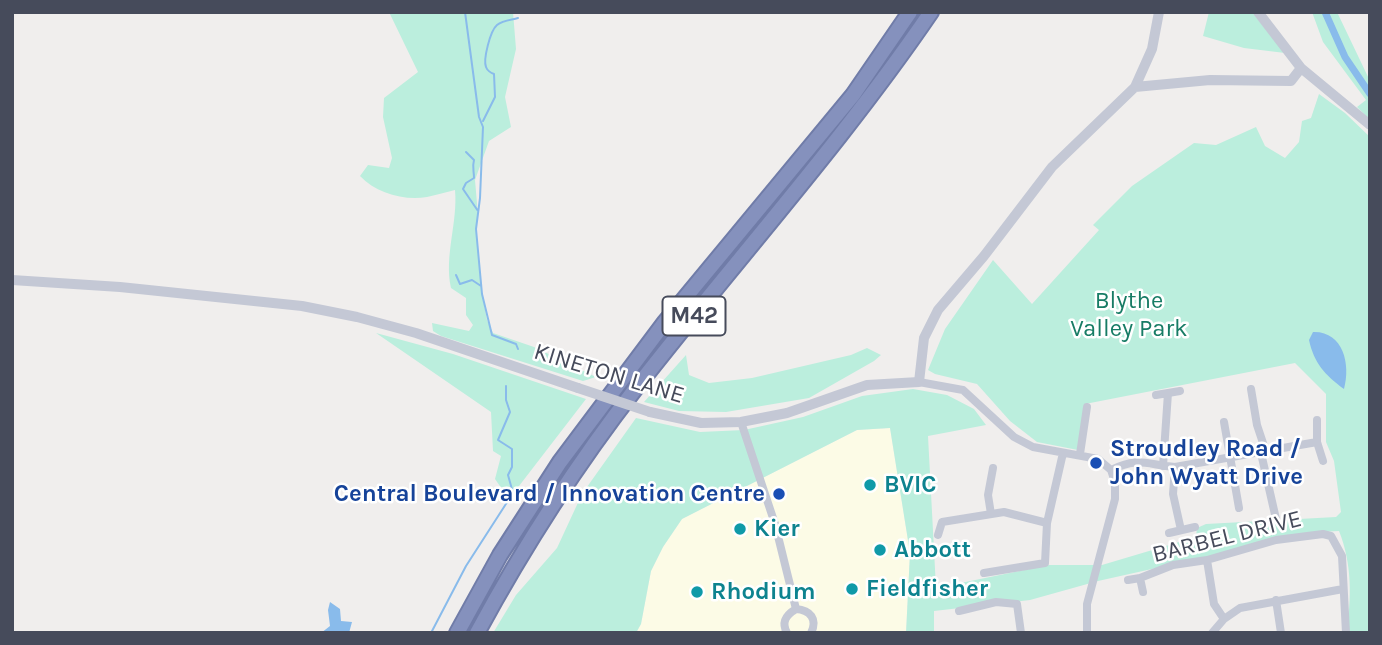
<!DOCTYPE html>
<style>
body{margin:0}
#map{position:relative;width:1382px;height:645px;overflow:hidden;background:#f0eeed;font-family:Karla,sans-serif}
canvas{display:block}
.frame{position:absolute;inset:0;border:14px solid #464b5b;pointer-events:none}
</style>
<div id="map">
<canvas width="1382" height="645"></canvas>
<div class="frame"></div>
</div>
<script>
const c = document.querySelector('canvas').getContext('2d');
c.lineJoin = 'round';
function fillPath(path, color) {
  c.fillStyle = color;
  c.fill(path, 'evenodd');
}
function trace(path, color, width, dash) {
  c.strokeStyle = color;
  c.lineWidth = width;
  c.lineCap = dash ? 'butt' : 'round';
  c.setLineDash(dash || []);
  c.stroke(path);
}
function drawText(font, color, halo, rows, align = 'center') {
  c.font = font + ' Karla,sans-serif';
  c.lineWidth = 5;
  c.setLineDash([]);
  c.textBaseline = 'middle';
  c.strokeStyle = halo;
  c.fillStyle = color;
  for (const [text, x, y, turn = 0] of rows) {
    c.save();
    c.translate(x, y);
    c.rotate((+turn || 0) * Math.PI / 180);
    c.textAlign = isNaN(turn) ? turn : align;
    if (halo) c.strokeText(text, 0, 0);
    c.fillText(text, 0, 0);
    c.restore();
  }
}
fillPath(new Path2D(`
 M890,428L910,553L906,633H636L641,624L651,571L663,547L682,519L857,430Z`), '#fcfbe6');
fillPath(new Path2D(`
 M389,12H513L516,49L505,97L511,127L489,141L475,180L478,215L476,229L482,294L487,320L493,333L534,347L596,377L583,381L441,336L433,331L432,323L469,331L473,325L466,315V298L451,288C444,255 458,223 455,190C446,192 437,195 427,197C404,201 376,193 360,176L368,165L389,168L392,158L383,117L384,98L418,72Z
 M1209,12H1252L1285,53L1244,48L1203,36Z
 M1312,12H1337L1370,81V120L1357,107L1366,100L1323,42Z
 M1319,94L1345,113L1370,137V633H1346C1352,599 1352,563 1339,531L1318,532L1098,581L1030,600L934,611V633H906L910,553L890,428L857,430L682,519L663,547L651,571L641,624L636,633H493L516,595L557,548L582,494L636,418L700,432L744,430L803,417L862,396L913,389L947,395L974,409L986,425L928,436L936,588L1049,565H1102L1196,537L1197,528L1206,524L1336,517L1341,512L1334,461L1326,442V394L1295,363L1085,404L1078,450L1037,442L1010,421L977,384L935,374L928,370L945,329L993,260L1032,304L1099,230L1093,225L1132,186L1194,143L1216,145L1256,127L1265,146L1285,158L1299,142L1302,121L1311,118Z
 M376,333L453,354L586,399L509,499L495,479L501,456L493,451L491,412Z
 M867,348L881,355L874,361L809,398L726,412L679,411L644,402L686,355L689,375L709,383L752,378L851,355Z`), '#bed');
fillPath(new Path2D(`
 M1313,332C1343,331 1351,364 1344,389C1325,375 1314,363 1309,340Z
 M330,602L340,609L341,621L352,622L349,633H321L330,626L328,610Z`), '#89bbeb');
trace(new Path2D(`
 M465,12L479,117L483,127L480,198L476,229L482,294L492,335L516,344L518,349
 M483,121L495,97L494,74C491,73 487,70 486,67C483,60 490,31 497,25C503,20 511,20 518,18
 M466,152L474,160C472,167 474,171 474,178L466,183L463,189L478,211
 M456,275L460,284L472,280L481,286
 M431,633L466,566L513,493L508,475L512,467V449L498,440L510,412L506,400V386`), '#89bbeb', 2);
trace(new Path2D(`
 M1325,12L1345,57L1370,94`), '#89bbeb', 7);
const motorway = new Path2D(`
 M457,633L500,555L560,462L665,322L853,95L910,12
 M477,633C523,548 576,465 636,388C734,262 841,144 931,12`);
trace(motorway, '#707ca8', 18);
trace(new Path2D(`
 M919,382L963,390L1014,437L1033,447L1098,459L1111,470L1115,482V499L1087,604V633
 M1251,389L1257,425L1266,452
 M1156,395L1180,391
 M1317,420V442L1323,461
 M741,422L775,524L796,609
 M1224,422L1239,508
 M1261,453L1276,519
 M1080,454L1087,407
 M1163,466L1168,393
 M1175,467L1173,494L1181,530
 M1111,470C1139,456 1147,465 1175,467L1317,442
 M991,514L988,495L993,468
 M1169,533L1195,527
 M938,535L942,522L1004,512L1047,523
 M1207,560L1214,604L1224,619
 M984,573L1045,563L1047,523L1063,453
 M1140,578L1143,592
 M1128,580L1140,578L1173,565L1207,560L1276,540L1323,534L1331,536L1342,556L1346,633
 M1276,600L1281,633
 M959,611L996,602L1017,604L1021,633
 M787,633C781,622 786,615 796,609C810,610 818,619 811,633
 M1212,633L1224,619L1240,608L1343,589`), '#c4c8d5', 8);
trace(new Path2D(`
 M1258,12L1301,68L1370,125
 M1135,87L1152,49L1159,12
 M12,280L120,287L302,306L357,317L416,333L578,388
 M650,412L701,423L741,422L787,413L867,385L919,382L924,338L938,310L984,256L1052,167L1135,87L1210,80L1291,81L1301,68`), '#c4c8d5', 10);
trace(motorway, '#8591bd', 14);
trace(new Path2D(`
 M578,388L650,412`), '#c4c8d5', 10);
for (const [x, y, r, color] of [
 [1096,463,7,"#1a4fb4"],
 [870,485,7,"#0f9aa8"],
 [779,494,7,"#1a4fb4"],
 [740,529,7,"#0f9aa8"],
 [880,550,7,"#0f9aa8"],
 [852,589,7,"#0f9aa8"],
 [697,592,7,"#0f9aa8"]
]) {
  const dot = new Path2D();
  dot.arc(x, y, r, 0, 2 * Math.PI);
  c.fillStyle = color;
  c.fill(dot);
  trace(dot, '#fff', 2.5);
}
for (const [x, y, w] of [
 [694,316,63]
]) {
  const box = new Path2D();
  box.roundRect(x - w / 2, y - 19.5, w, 39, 5);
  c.fillStyle = '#fff';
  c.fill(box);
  trace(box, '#464b5b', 2);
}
drawText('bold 23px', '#464b5b', null, [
 ["M42",694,316]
]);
drawText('24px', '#177c65', '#fff', [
 ["Blythe",1129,301],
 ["Valley Park",1129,329]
]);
drawText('24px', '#464b5b', '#fff', [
 ["KINETON LANE",609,374,17],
 ["BARBEL DRIVE",1227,537,-14]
]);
drawText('bold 24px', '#164399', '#fff', [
 ["Stroudley Road /",1110,449],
 ["John Wyatt Drive",1110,477],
 ["Central Boulevard / Innovation Centre",765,494,"right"]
], 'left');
drawText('bold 24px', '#0d838f', '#fff', [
 ["BVIC",884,485],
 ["Kier",754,529],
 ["Abbott",894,550],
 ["Fieldfisher",866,589],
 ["Rhodium",711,592]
], 'left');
</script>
